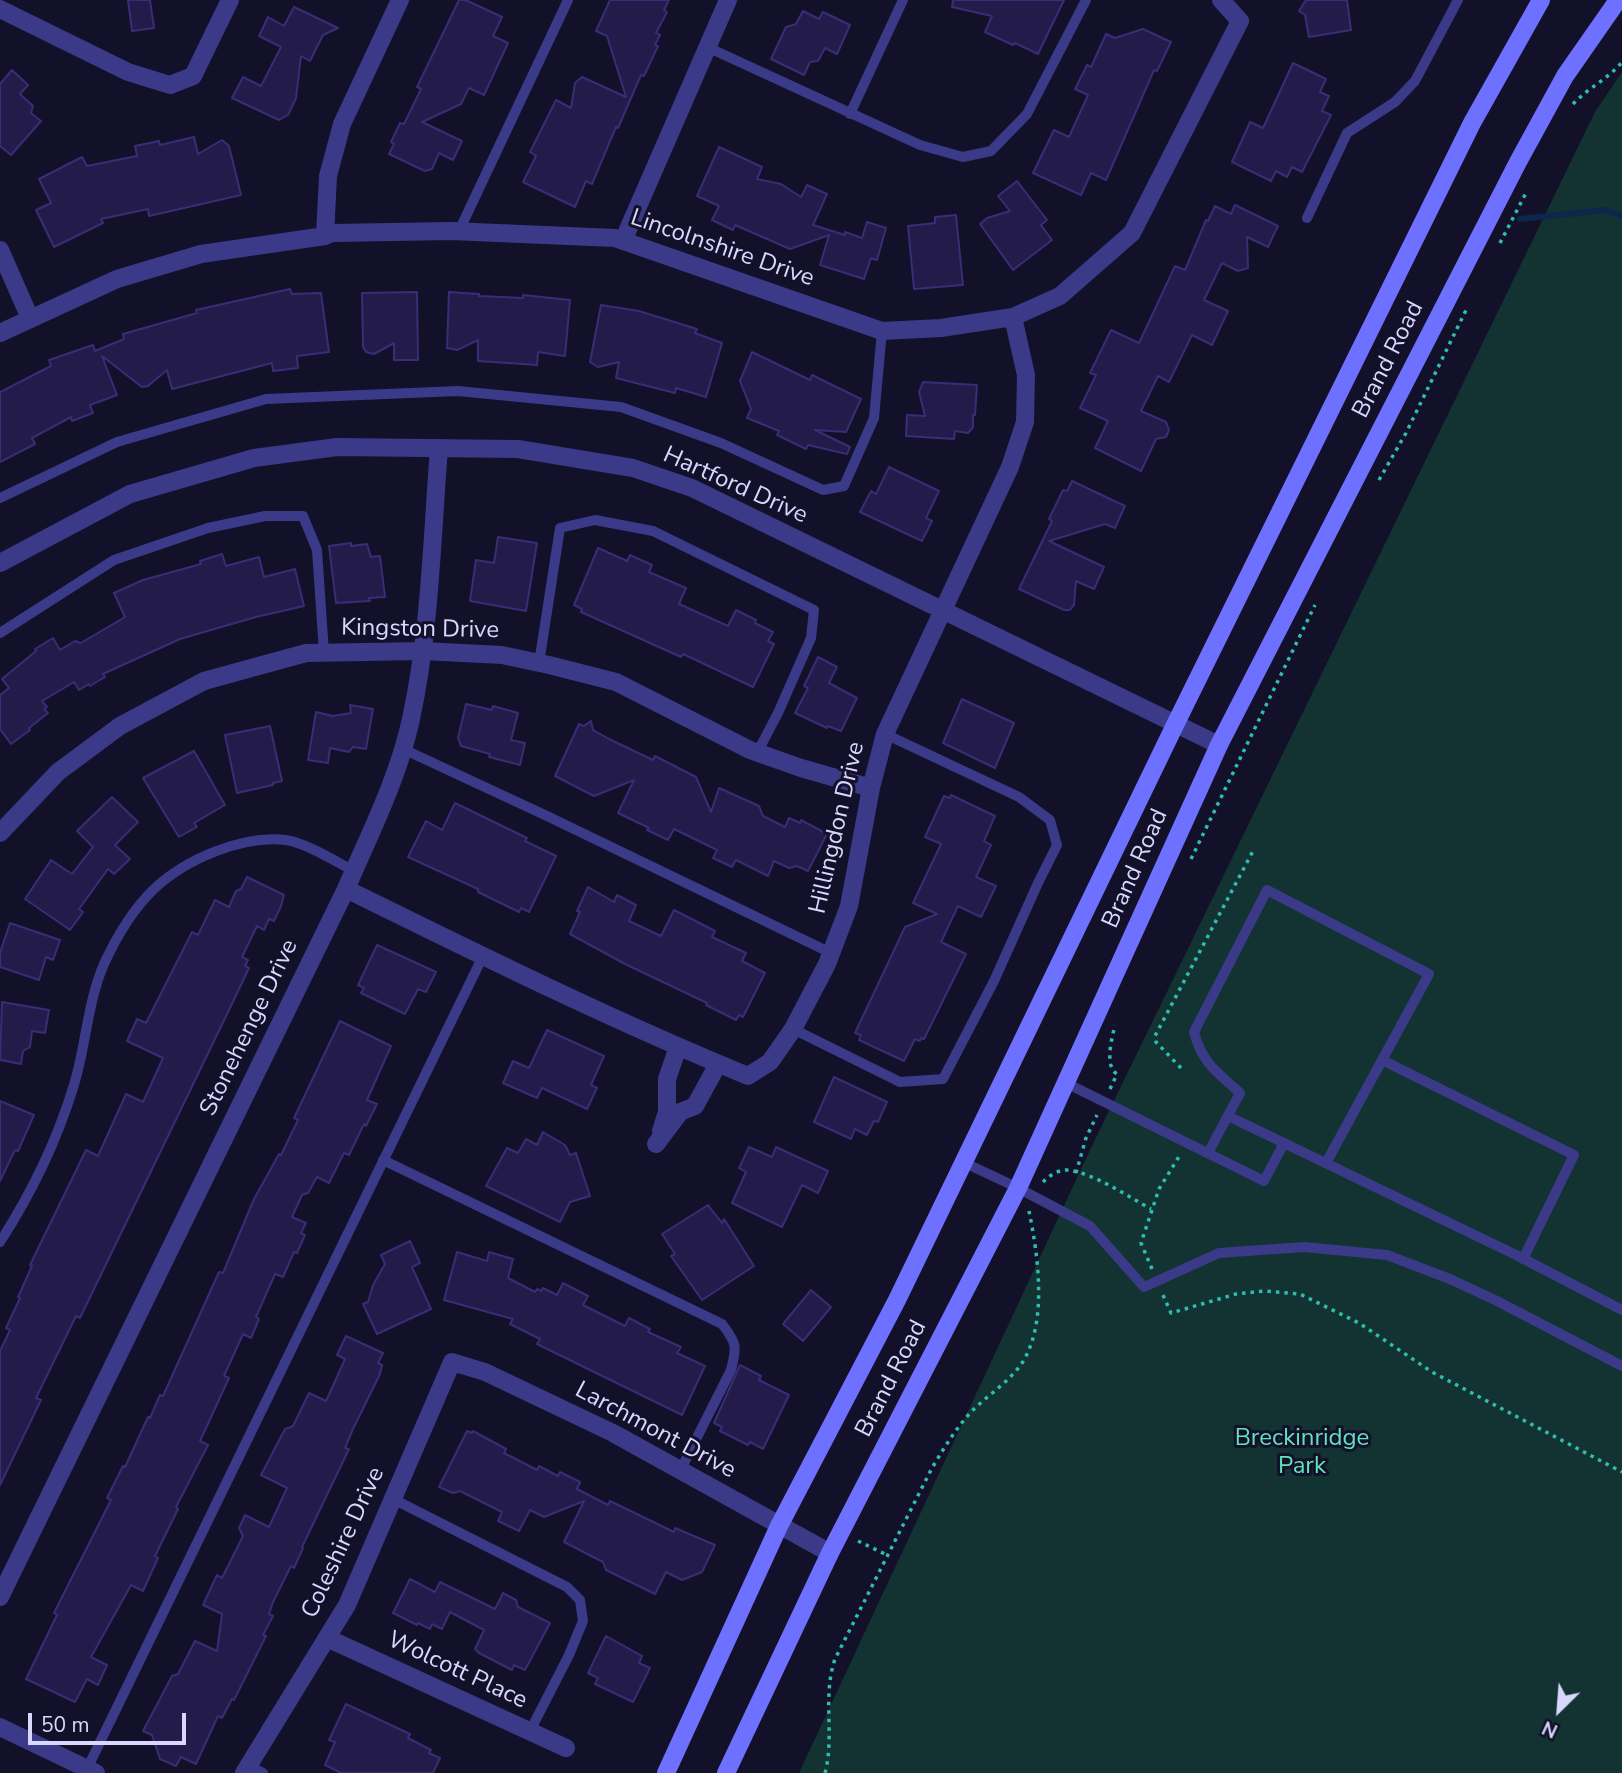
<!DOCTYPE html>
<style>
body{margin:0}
#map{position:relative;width:1622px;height:1773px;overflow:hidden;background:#131029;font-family:"Nunito Sans",sans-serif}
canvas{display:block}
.north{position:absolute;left:1524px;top:1675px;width:70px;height:70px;-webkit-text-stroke:5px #131029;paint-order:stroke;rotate:205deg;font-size:19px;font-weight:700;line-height:28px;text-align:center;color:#dad7ff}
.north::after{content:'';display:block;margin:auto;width:24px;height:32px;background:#dad7ff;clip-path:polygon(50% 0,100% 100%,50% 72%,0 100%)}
.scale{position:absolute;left:28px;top:1713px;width:158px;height:32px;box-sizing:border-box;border:4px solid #dad7ff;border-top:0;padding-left:9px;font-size:21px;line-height:24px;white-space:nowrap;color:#dad7ff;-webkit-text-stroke:5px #131029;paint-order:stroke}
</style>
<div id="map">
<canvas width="1622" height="1773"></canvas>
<div class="north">N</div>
<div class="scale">50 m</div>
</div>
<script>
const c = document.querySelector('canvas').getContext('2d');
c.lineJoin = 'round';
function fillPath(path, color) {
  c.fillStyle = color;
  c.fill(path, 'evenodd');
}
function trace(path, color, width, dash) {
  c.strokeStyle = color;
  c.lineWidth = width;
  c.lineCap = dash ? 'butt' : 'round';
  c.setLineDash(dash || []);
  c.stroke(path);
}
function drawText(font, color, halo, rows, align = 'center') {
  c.font = font + ' "Nunito Sans",sans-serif';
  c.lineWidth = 6;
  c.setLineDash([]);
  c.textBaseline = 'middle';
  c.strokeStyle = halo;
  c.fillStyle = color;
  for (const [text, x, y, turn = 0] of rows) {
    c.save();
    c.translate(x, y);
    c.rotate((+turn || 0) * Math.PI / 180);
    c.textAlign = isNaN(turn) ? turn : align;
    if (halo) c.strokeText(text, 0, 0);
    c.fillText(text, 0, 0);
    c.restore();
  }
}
fillPath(new Path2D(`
 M1622,72V1773H799L1090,1150L1595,112Z`), '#123331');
trace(new Path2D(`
 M1520,219L1605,210L1622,216`), '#0c264c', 6);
const building = new Path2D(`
 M128,0H150L154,28L132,31Z
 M459,0H466L502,17L493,36L508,43L484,95L469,88L461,104L422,122L462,141L453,160L439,153L432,169L425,171L389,154L394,144L391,142L400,123L404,124L421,89L417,87Z
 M610,0H669L664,10L667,12L656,33L660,35L655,45L658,46L644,76L641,75L618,128L616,127L592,184L586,181L575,207L523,182L536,156L530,152L556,100L571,108L575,83L582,77L626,97L607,36L596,31Z
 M953,0H1064L1038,54L1015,43L1013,45L985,32L992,16L952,7Z
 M1306,0H1347L1351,30L1309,37L1305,15L1299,11Z
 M294,7L338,28L323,35L310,61L301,56L296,98L288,115L279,120L232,98L243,77L261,86L281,47L259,36L268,17L284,26Z
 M803,11L819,19L823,12L850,25L837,54L825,48L818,61L810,62L804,75L771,59L786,27L796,24Z
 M1143,29L1171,42L1157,71L1154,70L1106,180L1091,173L1081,195L1033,173L1054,130L1069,137L1088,95L1075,89L1087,65L1091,67L1106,34L1115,38Z
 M1293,63L1326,79L1320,92L1329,96L1322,111L1331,115L1302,172L1292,167L1287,177L1276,171L1271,181L1232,162L1250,122L1263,128Z
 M12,70L28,85L20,94L33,106L31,113L41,121L11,155L0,146V84Z
 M194,137L198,154L222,140L229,146L241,195L149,216L148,209L101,219L103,223L54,247L36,210L51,203L39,179L82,157L87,166L137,156L135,146L159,141L160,145Z
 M719,147L762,167L757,179L781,184L801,197L807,185L827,194L813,225L845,235V232L862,238L867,222L886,228L877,260L871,258L864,279L820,265L829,235L790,249L735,225L733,230L712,220L719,206L697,196Z
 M1017,181L1047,220L1041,225L1052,240L1013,270L980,224L987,218L1010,211L998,196Z
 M1235,205L1278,226L1268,247L1247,237L1248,268L1238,271L1222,263L1204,300L1228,311L1212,345L1192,335L1169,382L1158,376L1141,411L1166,422L1169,430L1166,437L1156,439L1141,471L1095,448L1108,421L1080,408L1096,375L1090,373L1111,330L1139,343L1175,266L1185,270L1206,220L1208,221L1215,206L1231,214Z
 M956,215L963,285L914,289L908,226L935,223V217Z
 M290,289L292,294L321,293L329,352L297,356L298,368L273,371L272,363L172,389L167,370L148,386L142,387L102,356L117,395L90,405L93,413L72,421L71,417L32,438L35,444L0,462V392L51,366L49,360L93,345L95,351L124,339L123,334L197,313L196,310Z
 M417,292L418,360H394V343L374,354L366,352L363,347L362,293Z
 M449,292L479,294V296L523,298V295L570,300L565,356L538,352L537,365L478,361V340L457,350L447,348Z
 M601,305L639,311L697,329L695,333L722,343L706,397L676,388L675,393L616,378L619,362L598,367L590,362Z
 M752,352L810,380L812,375L861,399L846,432L815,430L850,447L847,454L808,445L806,449L777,435L779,431L747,418L751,409L740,381Z
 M923,382L977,385L975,415H973V427L968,433L955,431L954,439L906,436L907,415L925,416L919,392Z
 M889,467L939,491L926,518L932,521L922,541L860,512L871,491L876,494Z
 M1072,481L1125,506L1115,528L1105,524L1049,541L1104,567L1094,589L1076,581L1074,605L1070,610H1064L1019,589L1052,521L1049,519L1063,490L1067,491Z
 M498,537L537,543L526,611L470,601L476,560L494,563Z
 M351,543V546L367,544L371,557L380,556L385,597L369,598L370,601L336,603L329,546Z
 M598,548L627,561L630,555L652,565L649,572L686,588L679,604L728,626L736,610L756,620L755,623L773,632L768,641L774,644L753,687L683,654L681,657L581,612L582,609L574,605Z
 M222,554L226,566L259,557L264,577L295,569L304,606L256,617L180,639L103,674L105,677L90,686L89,684L79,690L74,682L42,701L47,707L44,709L48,713L29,728L30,730L11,744L0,729V695L9,688L2,679L36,651L35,649L53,638L60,650L75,641L81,643L125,617L114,593L143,580L201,564L200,561Z
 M818,657L837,667L829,683L857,698L841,731L828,726L827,728L795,713L808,688L804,686Z
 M962,699L1014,723L995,768L943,743Z
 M466,704L492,710L493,706L518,713L511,740L525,743L520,765L489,757L490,754L461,746L458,738Z
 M350,705L373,709L366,749L353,747L349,752L330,748L328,763L308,760L316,712L333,716L351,713Z
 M591,721L593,730L609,739L653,760L655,756L696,777L711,812L719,788L759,806L763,816L785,827L789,818L800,823L801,820L827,834L808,871L797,866L789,868L774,861L768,876L736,860L732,867L713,858L717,850L674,829L668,840L647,830L649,828L618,813L634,780L594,796L555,776L579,724L584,726Z
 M270,726L282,781L273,783V785L237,793L225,735Z
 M194,751L225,805L194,823L197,827L179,837L143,778Z
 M951,795L995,816L984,841L991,845L976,877L996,886L981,917L958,906L941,942L966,954L924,1039L921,1038L920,1041L915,1039L904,1061L859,1040L861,1035L855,1033L905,927L937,914L913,903L941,844L925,837L944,796L950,798Z
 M112,797L138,822L115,845L130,859L114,874L108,869L79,909L83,912L70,930L25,899L51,860L72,874L93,847L77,831Z
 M455,803L527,838L525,841L556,856L529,912L521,908L519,912L478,892V889L408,857L426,821L442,830Z
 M247,877L284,895L281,906L274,921L269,919L264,930L257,926L242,957L248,960L245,966L249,968L229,1010L80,1318L76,1316L36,1398L41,1400L0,1485V1351L10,1330L6,1328L20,1298L18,1297L32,1266L30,1265L86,1150L98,1156L126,1094L143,1102L163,1058L127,1041L137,1019L146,1023L192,932L198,935L215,900L229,907L236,891L241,889Z
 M588,887L614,902L617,895L636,905L629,921L661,936L674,910L715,931L712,937L746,953L742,961L765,973L743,1017L739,1015L736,1020L706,1005L707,1003L625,964L570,934L580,912L577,911Z
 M10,923L60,940L53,960L46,957L39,980L0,967V953Z
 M377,945L436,972L426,992L418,989L405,1014L361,993L364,988L358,985Z
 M2,1002L49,1010L45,1033L32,1031L30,1047L23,1051L21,1064L0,1060Z
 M340,1021L391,1046L367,1100L377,1104L366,1126L364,1124L349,1155L344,1153L329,1183L317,1177L308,1193L302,1195L292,1217L306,1223L301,1233L305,1235L297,1253L294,1252L283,1277L275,1274L256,1317L259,1319L251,1338L243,1334L224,1376L229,1378L200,1441L208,1445L176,1507L178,1509L155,1556L158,1558L143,1591L131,1585L91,1657L107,1665L98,1685L87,1679L75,1702L26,1679L57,1615L54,1613L111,1500L107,1498L123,1466L125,1467L148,1417L150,1418L160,1395L163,1396L219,1272L223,1273L254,1199L279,1154L281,1155L298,1120L294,1118Z
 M547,1030L604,1056L591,1085L597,1088L587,1109L542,1088L537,1098L503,1083L513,1061L529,1068Z
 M834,1077L887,1102L878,1122L874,1121L867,1135L855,1129L851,1139L814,1122Z
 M0,1101L34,1115L18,1151L15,1150L0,1181Z
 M543,1132L565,1145L570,1155L576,1153L590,1196L570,1202L560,1222L486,1186L507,1148L518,1153L526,1139L537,1145Z
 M749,1147L772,1157L776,1147L828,1171L818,1193L802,1185L782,1227L732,1203L746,1172L739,1168Z
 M708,1205L722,1223L724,1219L754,1266L702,1300L671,1256L675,1254L662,1234Z
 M410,1241L420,1263L412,1267L431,1309L377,1334L363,1304L368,1302L373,1285L385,1264L381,1255Z
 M457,1252L487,1261L489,1252L513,1259L508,1278L535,1292L537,1289L541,1291L543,1288L557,1295L563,1283L588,1296L583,1305L625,1326L629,1318L650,1329L648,1332L681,1347L677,1353L705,1366L682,1415L537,1344L540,1339L510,1324L513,1319L444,1300Z
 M811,1290L831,1307L803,1341L783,1324Z
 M346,1336L383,1353L378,1363L382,1365L380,1374L353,1429L345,1448L349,1449L302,1547L303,1548L294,1568L291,1566L273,1602L269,1614L273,1616L263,1635L266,1636L234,1700L232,1699L222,1718L218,1716L196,1764L181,1757L176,1766L160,1759L152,1735L143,1731L172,1676L178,1674L195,1641L217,1651L222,1614L203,1605L217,1575L222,1578L243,1536L239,1528L245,1515L269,1527L287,1488L261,1475L285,1429L293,1426L309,1393L326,1401L345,1359L337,1355Z
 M740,1365L761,1376L759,1380L789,1395L763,1449L750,1442L748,1445L720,1431L722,1427L714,1423Z
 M467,1431L472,1433L473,1431L506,1449L504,1453L537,1470L539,1466L558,1476L560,1472L580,1482L577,1489L608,1505L610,1501L674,1532L675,1528L715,1545L702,1572L682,1580L666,1572L655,1594L606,1570L603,1562L564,1542L584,1501L544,1517L530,1510L519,1531L498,1521L502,1512L460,1491L453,1493L439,1487Z
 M410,1579L435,1592L440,1582L495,1609L503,1593L516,1600L518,1607L550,1623L525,1670L514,1665L512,1670L479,1653L475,1649L484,1630L450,1612L442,1629L432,1624L430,1629L418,1623L417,1625L393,1613Z
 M606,1636L642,1656L639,1663L650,1668L633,1702L595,1684L598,1678L588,1673Z
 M346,1704L410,1734L408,1738L431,1750L429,1753L440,1758L433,1773H341L325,1765L335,1742L329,1740Z`);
fillPath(building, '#231b4a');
trace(building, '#392d76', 2);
trace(new Path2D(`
 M1573,104C1588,88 1608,79 1622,62
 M1500,243L1527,191
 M1379,480L1406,433L1468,306
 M1191,859L1315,605
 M1181,1068L1156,1042L1155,1036L1253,851
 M1110,1089L1117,1074C1104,1066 1112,1038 1115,1025
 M1076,1173L1086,1138L1097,1115
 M1043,1182C1049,1176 1057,1170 1067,1170C1092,1172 1129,1197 1151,1209
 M1152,1269L1141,1243L1159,1189L1180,1155
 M1163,1295L1171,1313L1236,1294L1264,1291L1300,1294L1359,1323L1432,1372L1622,1472
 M858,1541L887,1555
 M825,1773C835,1735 822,1697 835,1659L932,1468C944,1448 956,1428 972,1411C988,1395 1009,1382 1022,1363C1048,1323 1038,1255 1029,1211`), '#2ebdaf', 3.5, [3.5, 5]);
trace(new Path2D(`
 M707,47L920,145L963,157L991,151L1027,114L1086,0
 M850,114L903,0
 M1307,218L1347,133L1395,102L1415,81L1458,0
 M459,231L568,0
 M0,498L117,442L266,399L458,391L621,407L721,443L823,490L844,486L874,418L882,331
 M0,633L114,560L208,528L265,516H303L317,550L324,653
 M539,663L560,528L595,520L653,531L814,610L811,638L778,713L757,753
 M403,749L547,816L831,953
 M793,1029L900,1082L943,1079L994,981L1038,883L1057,845L1050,820L1019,797L885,734
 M1382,1060L1574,1155L1523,1259
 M1066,1083L1264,1181L1284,1143
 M1228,1116L1516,1255L1622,1310
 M1208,1153L1240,1093C1217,1072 1202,1063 1194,1032L1267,890L1429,974L1326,1163
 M383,1160L722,1324C737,1343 737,1347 731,1370L680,1471
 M963,1162L1018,1188L1090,1226L1144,1287L1219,1253L1304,1247L1387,1255L1450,1279L1497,1301L1622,1366
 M0,1242C31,1194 56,1143 73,1088C86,1048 87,1003 104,964C116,938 133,909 154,889C186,859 242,835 286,840C306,843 335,861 354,871
 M393,1499L567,1587L580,1600L583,1621L569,1655L530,1731
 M249,1766L263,1773
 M85,1773L483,956`), '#3a3a88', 10);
trace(new Path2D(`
 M0,9L128,72L170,85L193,76L230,0
 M325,236L328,176L342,124L400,0
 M623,241L728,0
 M0,250L30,318
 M0,333L117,279L201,254L325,236L332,233L451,231L615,238L882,331L941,328L1013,317L1060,296L1132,233L1240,21L1221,0
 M0,833L58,772L120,726L204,681L306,653L423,651L502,655L549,665L616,682L750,750L801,768L871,788
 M346,889C478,954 611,1020 748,1076L770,1062L793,1029L827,964L849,906L871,788L885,734L1010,467L1025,422L1026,375L1013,317
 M661,1131L667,1112V1079L678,1047
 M656,1144L680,1112L695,1106L718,1064
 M0,1597L346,889C370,833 398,779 411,719C430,631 432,538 439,448
 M327,1638L566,1748
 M0,1727L96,1773
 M244,1773L347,1605L452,1362L485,1372L613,1433L830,1553`), '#3a3a88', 18);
trace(new Path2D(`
 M0,563L130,494L254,458L337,447L518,449L633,468L692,488L1219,745`), '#3a3a88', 18);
trace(new Path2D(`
 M666,1773L779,1526L897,1300L1175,725L1472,123L1541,0
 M726,1773L830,1553L1018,1188L1219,745L1518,162L1565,76L1618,0`), '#6e70ff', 18);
drawText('24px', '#dad7ff', '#131029', [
 ["Lincolnshire Drive",722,249,19],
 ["Brand Road",1389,360,-63],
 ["Hartford Drive",735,486,24],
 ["Kingston Drive",420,630,1],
 ["Hillingdon Drive",838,828,-77],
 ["Brand Road",1136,869,-66],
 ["Stonehenge Drive",250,1028,-64],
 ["Brand Road",892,1379,-63],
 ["Larchmont Drive",655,1431,28],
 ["Coleshire Drive",344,1543,-65],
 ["Wolcott Place",457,1671,25]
]);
drawText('24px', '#60e2bd', '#131029', [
 ["Breckinridge",1302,1439],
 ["Park",1302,1467]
]);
</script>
